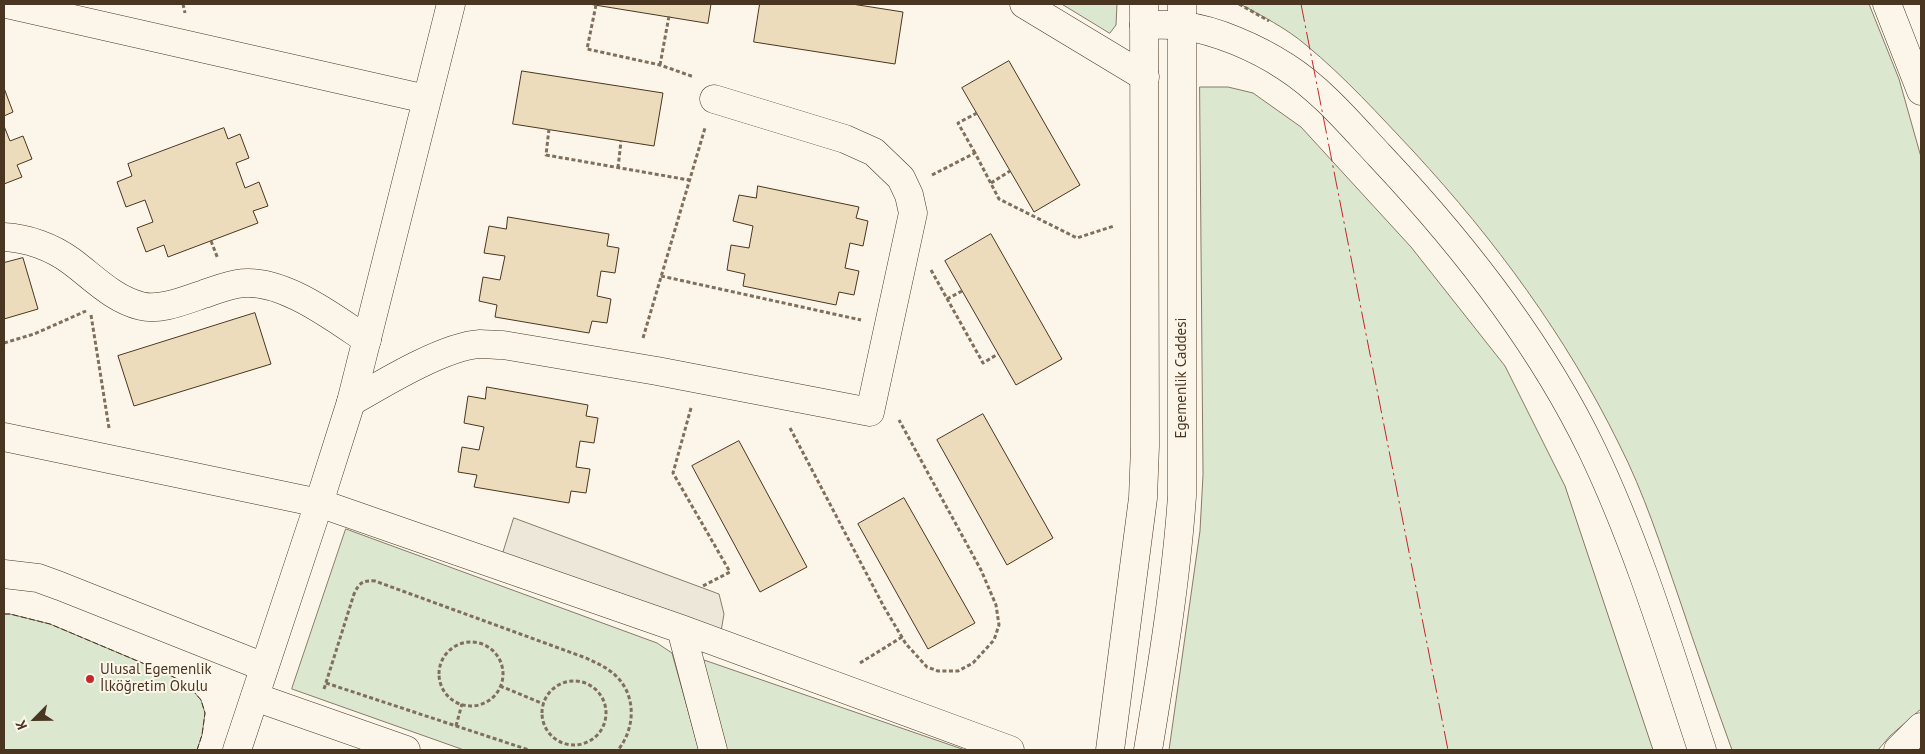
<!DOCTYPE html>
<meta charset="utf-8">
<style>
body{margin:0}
#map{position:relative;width:1925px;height:754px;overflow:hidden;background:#fbf6e9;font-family:"PT Sans",sans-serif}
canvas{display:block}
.frame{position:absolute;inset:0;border:5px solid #4a3520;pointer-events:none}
.north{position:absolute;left:10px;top:694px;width:50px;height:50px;-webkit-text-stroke:4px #fbf6e9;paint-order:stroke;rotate:247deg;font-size:14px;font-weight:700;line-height:20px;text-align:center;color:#4a3520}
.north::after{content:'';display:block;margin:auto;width:18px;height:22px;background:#4a3520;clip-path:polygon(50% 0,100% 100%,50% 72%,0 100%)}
</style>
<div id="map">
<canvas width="1925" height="754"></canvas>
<div class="frame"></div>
<div class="north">K</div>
</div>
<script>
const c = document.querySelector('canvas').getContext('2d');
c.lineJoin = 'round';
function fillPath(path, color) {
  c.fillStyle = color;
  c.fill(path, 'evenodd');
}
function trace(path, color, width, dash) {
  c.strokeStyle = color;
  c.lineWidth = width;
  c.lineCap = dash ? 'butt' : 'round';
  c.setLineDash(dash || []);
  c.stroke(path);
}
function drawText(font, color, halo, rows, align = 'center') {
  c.font = font + ' "PT Sans",sans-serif';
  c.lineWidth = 4;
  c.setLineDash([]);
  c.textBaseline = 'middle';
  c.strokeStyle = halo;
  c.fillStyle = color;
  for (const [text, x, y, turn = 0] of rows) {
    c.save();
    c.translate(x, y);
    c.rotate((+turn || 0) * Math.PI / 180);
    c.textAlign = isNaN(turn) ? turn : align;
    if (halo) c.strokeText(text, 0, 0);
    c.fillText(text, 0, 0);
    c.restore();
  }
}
const green = new Path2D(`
 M1062,4H1117L1116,25L1110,33Z
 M1240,4H1869L1899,79L1921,157V709L1890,736L1878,750H1732C1714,700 1696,649 1679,598C1661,546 1644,493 1619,444C1566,336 1495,240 1414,152C1379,115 1345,77 1306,45C1286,28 1262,16 1240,4Z
 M1200,87H1228L1253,93L1301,127L1411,247L1505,366L1565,486L1653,750H1169L1200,531L1203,475Z
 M346,529L657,643L672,653L699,750H464L292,689Z
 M4,614H10L50,624L166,673L188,685L201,700L205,713L202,735L197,750H4Z
 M701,659L965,750H727Z`);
fillPath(green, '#dce7d0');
trace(green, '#887966', 1);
const parking = new Path2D(`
 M514,518L719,594L724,614L719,643L499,566Z`);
fillPath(parking, '#ede7d9');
trace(parking, '#887966', 1);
const building = new Path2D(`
 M589,4H711L708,23Z
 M760,4H852L903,12L895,64L754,42Z
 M1009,61L1080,185L1034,212L962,88Z
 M522,71L663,93L654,146L513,124Z
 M4,88L13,112L4,116Z
 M4,126L10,141L23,136L32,159L17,165L22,177L4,184Z
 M224,128L228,139L240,134L249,158L236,163L245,188L259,182L268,206L253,211L258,223L168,257L164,245L146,252L137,228L153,222L145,200L126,207L117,182L132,176L128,164Z
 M758,186L859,207L856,218L868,221L863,246L850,243L845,268L859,271L854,295L839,292L836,305L743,286L745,274L727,270L731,245L749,248L753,226L733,221L739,195L756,198Z
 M508,217L609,234L607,246L619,248L615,273L601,271L597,296L611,299L607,323L592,321L589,333L495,317L497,305L479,301L483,277L500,280L505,256L484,253L489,226L506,229Z
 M991,234L1062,359L1016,385L945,261Z
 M23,258L38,309L4,319V263Z
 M255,313L271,364L134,406L118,356Z
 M487,387L588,405L586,416L598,418L594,443L580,441L576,467L590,469L586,493L571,491L569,503L474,487L477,475L458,472L462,447L479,450L484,427L464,423L468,396L485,399Z
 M983,414L1053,538L1007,565L937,440Z
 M739,441L807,567L760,592L692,466Z
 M904,498L975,623L928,649L858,524Z`);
fillPath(building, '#ecdcbc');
trace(building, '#4a3520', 1);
const street = new Path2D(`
 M7,4L426,99
 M1024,4L1145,77
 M1887,4L1921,91
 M1144,25C1157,25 1170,24 1183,26C1216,30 1257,48 1286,67C1322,90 1351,125 1380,156C1462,243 1540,342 1592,450C1638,546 1669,650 1702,750
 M4,237C27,238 52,247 71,261C94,278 113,299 141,306C161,311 185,300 204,294C215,290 226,286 237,284C280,276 334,318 367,340
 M351,402C382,384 444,346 480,344C487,344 495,345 503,345L657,371L870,412L913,213L909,195L901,178L874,152L845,139L714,99
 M4,437L319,503L681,629L1010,750
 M4,574L38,578L60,586L264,667
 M681,629L713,750
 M255,697L406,750
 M1898,750L1921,727`);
const secondary = new Path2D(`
 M237,750L319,503L351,402L451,4
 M1110,750L1143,498L1145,446L1144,4
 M1148,750C1162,666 1176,581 1182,496V4`);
trace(street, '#4a3520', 29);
trace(secondary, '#4a3520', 29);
trace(new Path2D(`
 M183,4L185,13
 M1239,4L1269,21
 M596,5L587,49L660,65L694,77
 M660,65L669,16
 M549,129L546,155L689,180
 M975,153L958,123L977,113
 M618,168L621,141
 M932,175L975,153L999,199L1077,238L1114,226
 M991,183L1010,171
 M211,241L218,259
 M931,270L983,363L998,354
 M661,276L861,320
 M947,299L962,291
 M91,315L109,428
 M643,338L705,128
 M4,343L34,334L86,311
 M691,408L673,473L730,572L701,587
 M790,428L884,607L906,644L927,667L938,671H958L973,663L994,640L999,625L996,605L981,570L899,420
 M439 674a32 32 0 1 1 64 0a32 32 0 1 1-64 0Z
 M860,663L902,637
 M542 713a32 32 0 1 1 64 0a32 32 0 1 1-64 0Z
 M326,683L529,750
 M500,686L544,704
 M324,689L354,594C359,583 363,580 375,581L586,658C597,663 608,668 616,676C637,696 635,729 618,750
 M456,726L462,704`), '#7f6f5c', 3, [4, 2.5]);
trace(street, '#fbf6e9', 28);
trace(secondary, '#fbf6e9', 28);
trace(new Path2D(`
 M4,614H10L50,624L166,673L188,685L201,700L205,713L202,735L197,750`), '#4a3520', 1, [6, 2.5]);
trace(new Path2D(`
 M1301,4L1448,750`), '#c62828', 1, [18, 4, 2.5, 4]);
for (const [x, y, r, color] of [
 [90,679,5,"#c62828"]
]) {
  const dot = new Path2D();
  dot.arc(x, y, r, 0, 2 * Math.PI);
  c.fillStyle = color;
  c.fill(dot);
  trace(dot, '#fbf6e9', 2);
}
drawText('15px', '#4a3520', '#fbf6e9', [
 ["Egemenlik Caddesi",1182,378,-90]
]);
drawText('15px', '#4a3520', '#fbf6e9', [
 ["Ulusal Egemenlik",100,670],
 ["İlköğretim Okulu",100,687]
], 'left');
</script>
